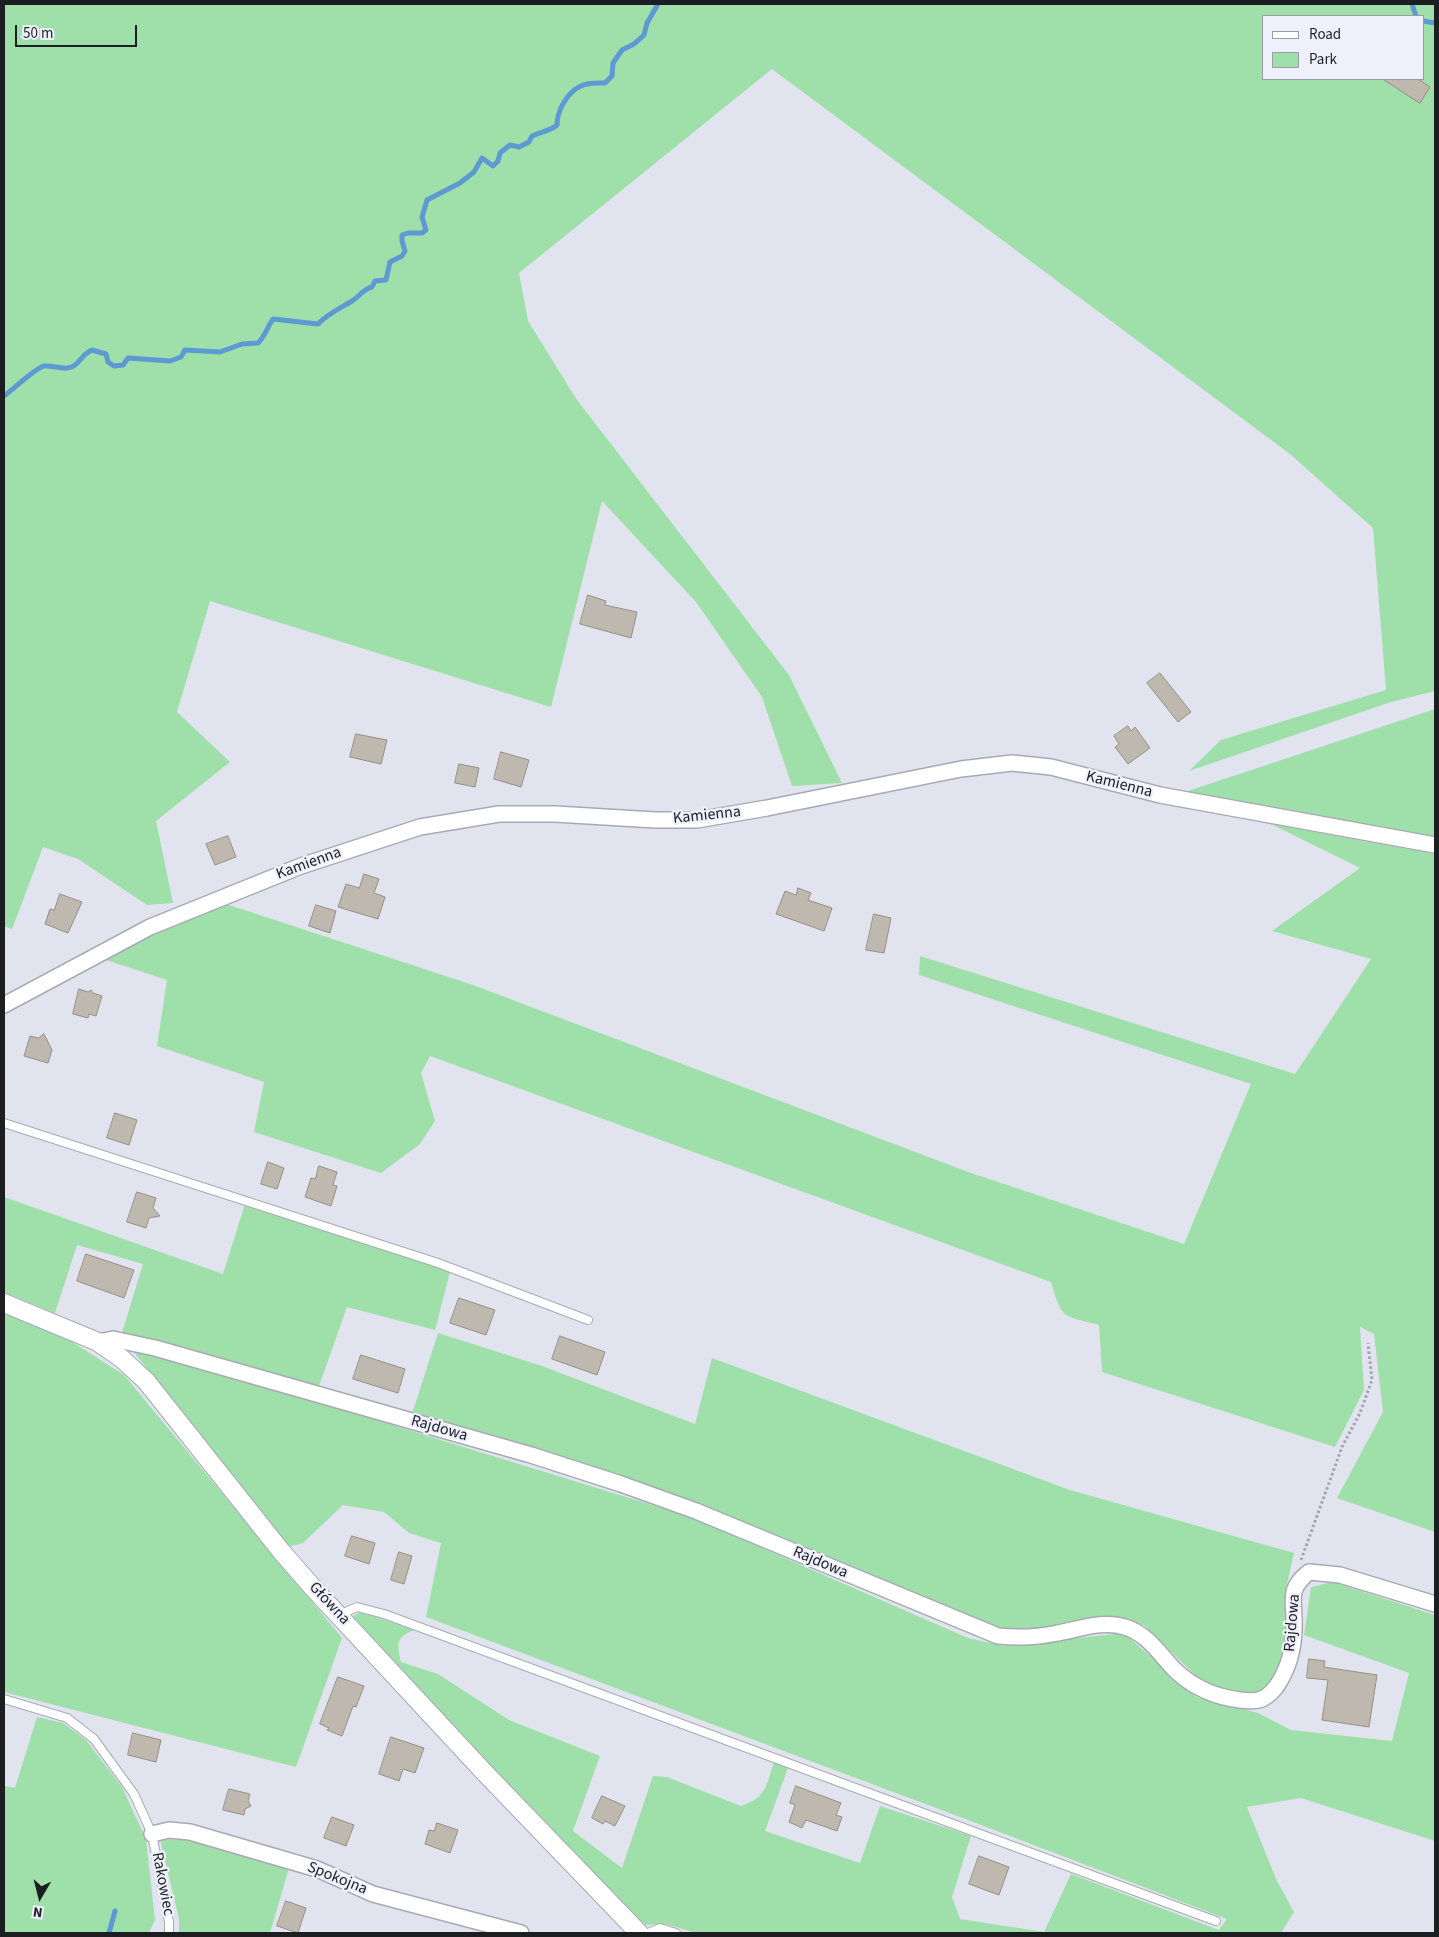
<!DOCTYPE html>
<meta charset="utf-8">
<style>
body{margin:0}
#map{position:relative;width:1439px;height:1937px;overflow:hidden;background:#e1e4ef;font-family:"Source Sans 3",sans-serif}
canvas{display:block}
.frame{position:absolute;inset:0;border:5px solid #1d1e22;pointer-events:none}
.legend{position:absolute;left:1262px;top:15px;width:162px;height:65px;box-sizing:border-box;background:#eef1fc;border:1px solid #9a9da5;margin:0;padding:6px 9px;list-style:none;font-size:15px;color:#1d1e22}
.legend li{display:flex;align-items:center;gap:10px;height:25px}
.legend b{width:25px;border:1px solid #9a9da5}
.north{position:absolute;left:15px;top:1872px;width:50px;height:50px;-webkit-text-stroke:4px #eef1fc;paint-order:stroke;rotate:188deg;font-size:14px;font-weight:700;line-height:20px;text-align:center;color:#1d1e22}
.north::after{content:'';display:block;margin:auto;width:18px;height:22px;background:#1d1e22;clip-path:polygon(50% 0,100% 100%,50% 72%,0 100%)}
.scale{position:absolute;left:15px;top:25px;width:122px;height:22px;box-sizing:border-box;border:2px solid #1d1e22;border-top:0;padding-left:6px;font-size:15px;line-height:18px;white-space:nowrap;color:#1d1e22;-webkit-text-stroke:4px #eef1fc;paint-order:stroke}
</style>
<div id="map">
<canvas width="1439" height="1937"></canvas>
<div class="frame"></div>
<ul class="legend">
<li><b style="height:6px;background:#fff"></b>Road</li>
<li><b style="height:14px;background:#9fdfa9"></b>Park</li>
</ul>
<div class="north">N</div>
<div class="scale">50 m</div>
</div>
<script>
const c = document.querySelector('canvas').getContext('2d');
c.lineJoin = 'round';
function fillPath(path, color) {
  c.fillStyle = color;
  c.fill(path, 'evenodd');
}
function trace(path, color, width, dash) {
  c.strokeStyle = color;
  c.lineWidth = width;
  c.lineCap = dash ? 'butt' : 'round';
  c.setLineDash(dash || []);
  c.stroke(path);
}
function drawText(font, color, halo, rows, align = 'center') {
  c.font = font + ' "Source Sans 3",sans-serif';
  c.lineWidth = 4.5;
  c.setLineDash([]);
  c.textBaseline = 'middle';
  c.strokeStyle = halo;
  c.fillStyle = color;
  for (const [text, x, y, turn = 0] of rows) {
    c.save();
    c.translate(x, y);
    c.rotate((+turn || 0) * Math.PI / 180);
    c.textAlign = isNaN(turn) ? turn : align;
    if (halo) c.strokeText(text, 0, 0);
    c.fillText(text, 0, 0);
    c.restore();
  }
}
fillPath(new Path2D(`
 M4,4H1435V691L1391,702L1189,771L1221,740L1386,690L1373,528L1290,454L772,69L519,273L528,321L577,400L789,675L842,783L792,786L762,697L696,602L602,501L551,707L210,601L177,712L230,762L156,821L173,903L147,905L78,859L43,847L12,929L4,926ZM1263,16H1423V79H1263Z
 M1435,709V838L1182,793Z
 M1271,824L1435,854V1532L1337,1498L1383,1412L1374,1334L1360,1327L1364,1390L1335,1447L1102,1372L1099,1325C1062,1315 1062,1320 1051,1282L430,1056L421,1073L435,1121L420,1144L381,1173L254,1132L264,1082L157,1046L167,980L100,958L226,904L473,985L971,1173L1184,1244L1251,1084L919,975L920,956L1295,1074L1371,959L1272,931L1360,868Z
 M4,1197L223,1274L245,1204L450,1272L435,1330L347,1307L319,1386L158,1342L121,1336L143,1264L77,1245L55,1313L4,1292Z
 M4,1312L63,1336L124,1375L342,1638L296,1767L4,1692Z
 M438,1333L542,1366L695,1424L712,1358L1070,1490L1294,1553L1285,1593L1288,1634L1284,1660L1274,1683L1258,1692L1243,1694L1216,1687L1201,1681L1144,1625L1112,1617L1043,1628L1002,1630L974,1622L689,1500L412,1414Z
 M133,1351L155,1352L691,1517L968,1638L1004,1646L1124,1633L1196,1697L1258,1713L1291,1730L1392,1741L1409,1673L1304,1635L1311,1587L1333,1582L1435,1615V1841L1301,1798L1247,1807L1277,1881L1294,1912L1281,1933H696L666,1924L643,1925L454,1731L353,1616L361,1612L414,1630C395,1638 397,1644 401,1662L438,1674L509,1720L600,1756L573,1831L622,1868L653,1776L667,1777L741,1806C767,1797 766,1786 774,1762L788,1768L765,1831L860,1863L880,1806L971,1836L952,1897L960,1919L1044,1932L1071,1874L1219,1930L1227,1919L976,1823L426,1617L441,1543L409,1533L384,1512L343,1505L303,1543L288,1547Z
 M37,1717L63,1723L86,1740L122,1787L146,1839L155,1920L149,1933H4V1786L15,1788Z
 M160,1839L189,1840L289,1868L270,1933H179V1919Z`), '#9fdfa9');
trace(new Path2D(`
 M1412,4L1416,16
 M1423,21L1435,23
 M4,396C12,390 37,367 44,366C55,365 65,372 75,365C82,360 81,355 92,350L106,354L108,362L114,366L123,365L128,358L170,361L181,357L185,350L220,352L242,344L258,343C266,335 267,327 273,319L318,324C329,313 339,309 352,301C360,296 363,289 372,287L375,281L386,280L390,262L402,256L405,251L402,241V235L408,233H422L426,230L422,217L427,200L460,183L474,172L482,158L493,166L498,161L500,153L510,145L519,147L529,142L532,136C540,132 550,131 557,125C557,111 567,92 581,86C588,82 597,83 605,83L612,76L613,63L622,50L634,44L644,35L647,23L658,4
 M109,1933L115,1911`), '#5d9ad3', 5);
const building = new Path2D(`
 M1383,79H1418L1430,87L1420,103Z
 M588,595L606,601L605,605L637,612L631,638L580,624Z
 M1160,673L1191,712L1178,722L1147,683Z
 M1128,726L1131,731L1135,727L1150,748L1128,764L1115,747L1119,744L1114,736Z
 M356,734L387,740L381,764L350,757Z
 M501,752L529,760L521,787L494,779Z
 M459,764L479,768L475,787L455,783Z
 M228,836L236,857L215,865L206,844Z
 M364,874L379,879L374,893L385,897L378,919L338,907L346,884L359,888Z
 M798,888L811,893L808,900L832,908L824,931L776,914L785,891L796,895Z
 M60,894L82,902L68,933L45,924L50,909L54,910Z
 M316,905L336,911L330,933L309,926Z
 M874,914L891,918L884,953L866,950Z
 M79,989L88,992L91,990L93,993L102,996L96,1016L89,1014L88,1018L73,1014Z
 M44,1034L52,1050L48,1063L24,1056L30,1036L38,1038Z
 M115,1113L137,1120L129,1145L107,1138Z
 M268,1162L284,1168L277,1189L261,1184Z
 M319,1166L337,1172L333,1185L337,1186L331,1206L305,1197L311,1178L315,1179Z
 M137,1192L156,1198L153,1208L160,1216L149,1218L146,1228L127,1222Z
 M86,1254L134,1270L124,1298L77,1281Z
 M459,1298L495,1310L486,1335L450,1323Z
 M560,1336L605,1352L597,1375L552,1359Z
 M361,1355L405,1369L398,1393L353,1379Z
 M352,1536L375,1543L369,1564L345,1556Z
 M399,1552L412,1556L404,1584L391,1580Z
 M1309,1659L1325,1661L1324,1667L1377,1675L1369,1727L1322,1720L1328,1680L1307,1678Z
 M338,1677L364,1686L356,1707L353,1706L342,1736L327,1730L329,1728L320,1724Z
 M133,1733L161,1740L156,1762L128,1755Z
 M391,1737L424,1748L415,1773L403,1769L399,1781L379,1774Z
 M796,1786L841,1803L836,1815L842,1817L837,1831L806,1820L802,1828L789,1822L795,1805L790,1803Z
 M229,1789L250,1794L248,1801L251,1806L245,1809L244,1815L223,1810Z
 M602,1796L625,1806L615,1826L605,1821L603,1824L592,1818Z
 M332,1817L354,1825L346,1846L324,1838Z
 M437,1823L458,1830L450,1853L425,1844L429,1830L434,1831Z
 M979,1856L1009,1867L999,1895L969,1884Z
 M286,1901L306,1908L298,1933L277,1926Z`);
fillPath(building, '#beb8af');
trace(building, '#958f86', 1);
const service = new Path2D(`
 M4,1123L438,1263L588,1320
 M339,1615L357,1607L384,1614L1216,1921
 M4,1699L67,1718L94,1739L134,1794L152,1834L169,1922V1933
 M648,1933L660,1928L676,1933`);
const minor = new Path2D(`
 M4,1005L150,927L301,866L420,827L499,814H555L655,820H697L767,808L961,769L1012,763L1051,767L1160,795L1435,845
 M98,1342L113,1339L155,1348L531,1455L621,1484L696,1511L998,1636C1017,1638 1039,1637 1058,1633C1080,1629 1103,1620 1125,1627C1148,1634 1160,1655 1176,1671C1194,1688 1216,1697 1240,1700C1257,1702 1265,1701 1276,1687C1290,1667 1295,1643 1294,1619C1294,1611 1292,1600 1294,1592C1296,1583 1303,1577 1309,1572L1340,1575L1435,1604
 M152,1834L169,1830L190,1832L317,1869L373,1894L521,1933`);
const tertiary = new Path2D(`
 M4,1303L98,1342L121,1358L146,1381L281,1551L315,1590L484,1772L639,1933`);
trace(service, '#a7aab5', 10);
trace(minor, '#a7aab5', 18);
trace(tertiary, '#a7aab5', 20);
trace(new Path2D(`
 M1301,1560L1342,1447L1360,1413L1372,1380L1368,1343`), '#a3a5ae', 3, [2.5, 2.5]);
trace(service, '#fff', 8);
trace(minor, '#fff', 15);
trace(tertiary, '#fff', 18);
drawText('16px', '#1d1e22', '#eef1fc', [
 ["Kamienna",1119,785,14],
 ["Kamienna",707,816,-6],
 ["Kamienna",309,864,-20],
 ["Rajdowa",439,1429,16],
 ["Rajdowa",820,1563,23],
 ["Główna",329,1604,47],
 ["Rajdowa",1293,1623,-85],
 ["Spokojna",337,1879,22],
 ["Rakowiec",162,1884,79]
]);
</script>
